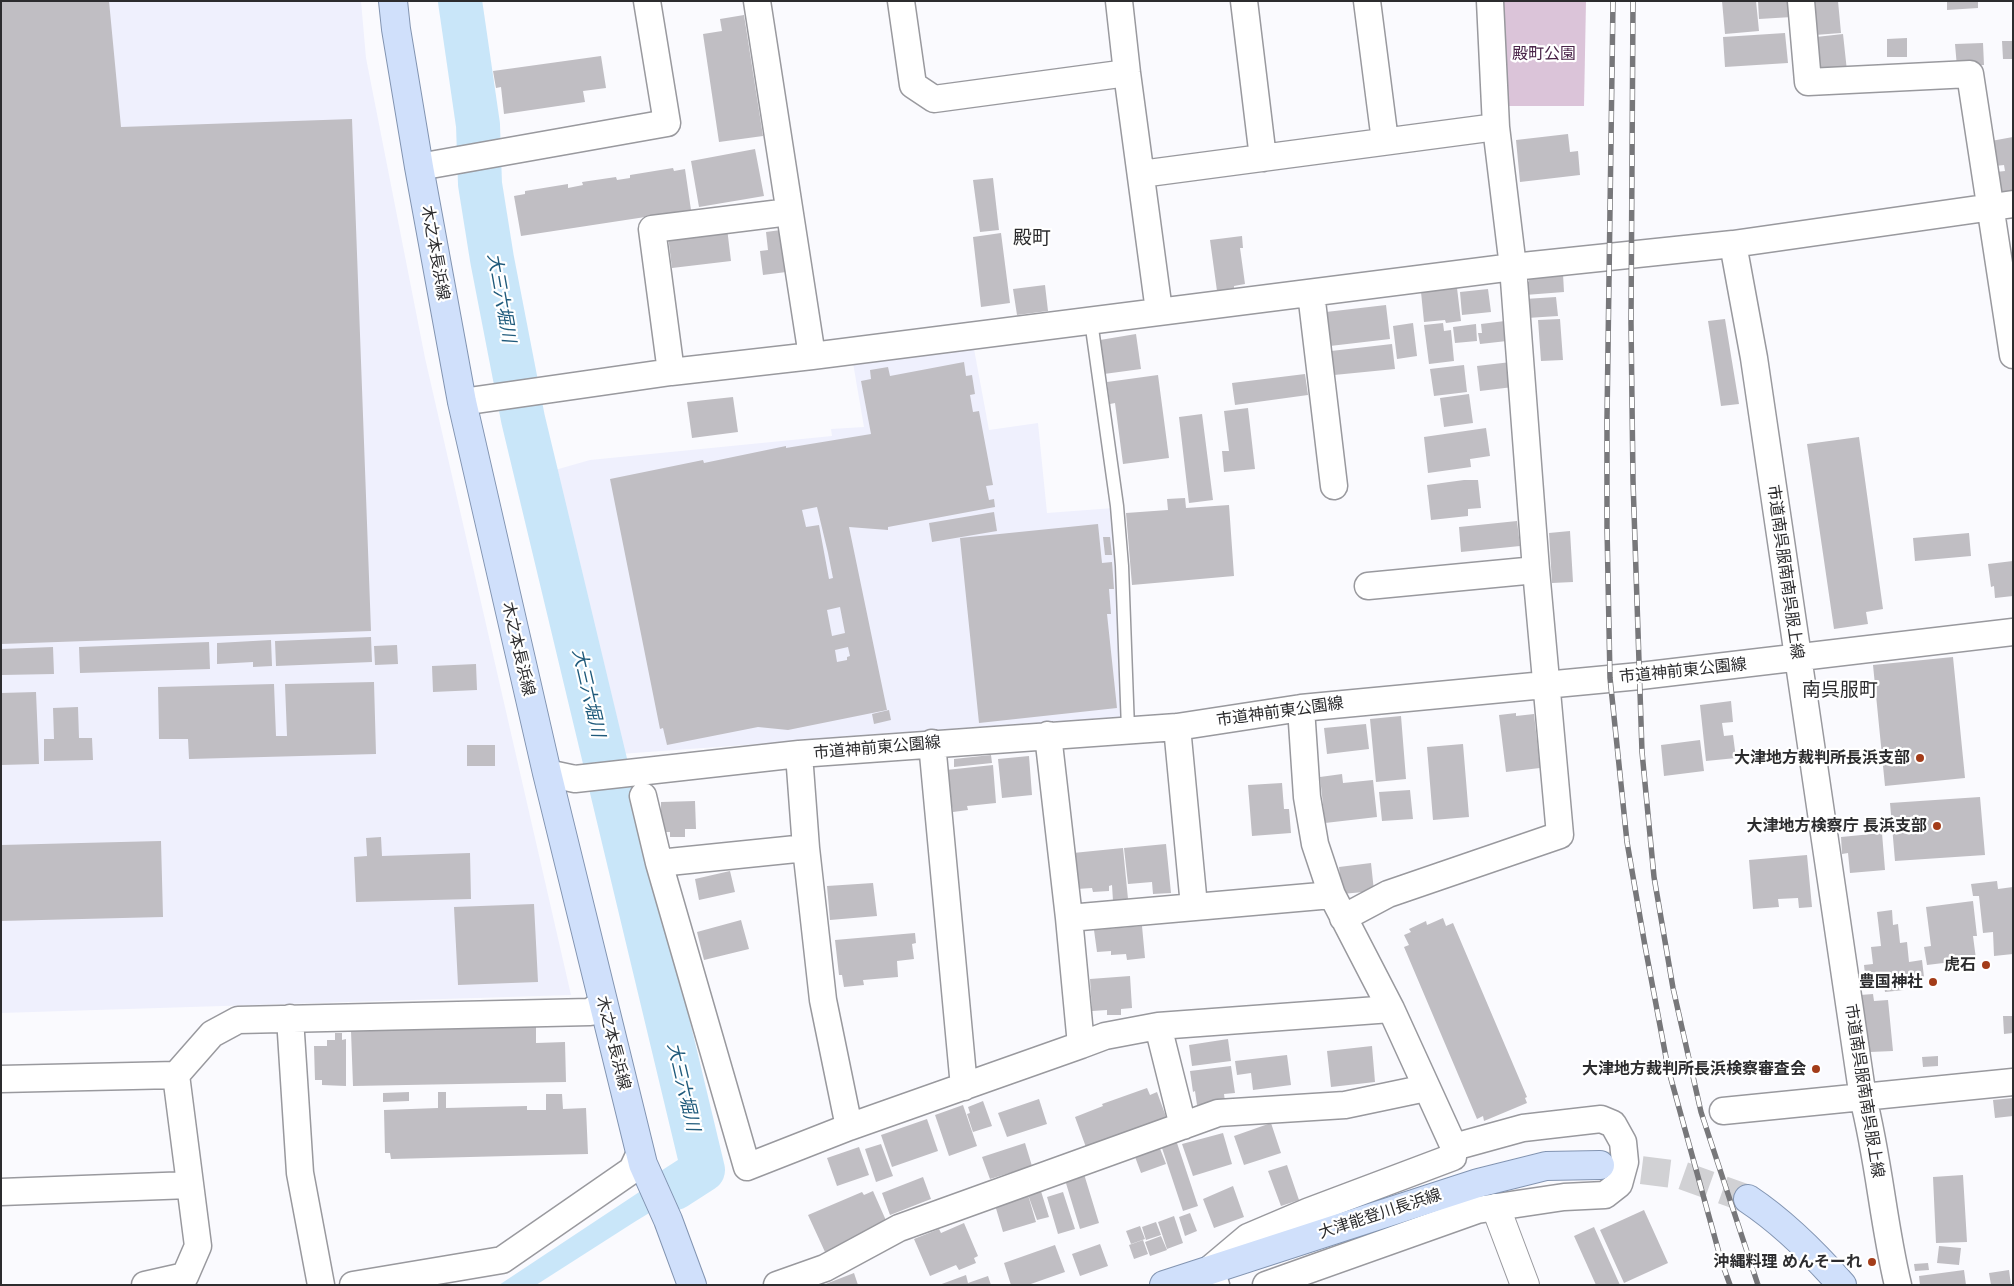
<!DOCTYPE html>
<meta charset="utf-8">
<style>
body{margin:0}
#map{position:relative;width:2014px;height:1286px;overflow:hidden;background:#fafafe;font-family:"Work Sans",sans-serif}
canvas{display:block}
.frame{position:absolute;inset:0;border:2px solid #2c2c2e;pointer-events:none}
</style>
<div id="map">
<canvas width="2014" height="1286"></canvas>
<div class="frame"></div>
</div>
<script>
const c = document.querySelector('canvas').getContext('2d');
c.lineJoin = 'round';
function fillPath(path, color) {
  c.fillStyle = color;
  c.fill(path, 'evenodd');
}
function trace(path, color, width, dash) {
  c.strokeStyle = color;
  c.lineWidth = width;
  c.lineCap = dash ? 'butt' : 'round';
  c.setLineDash(dash || []);
  c.stroke(path);
}
function drawText(font, color, halo, rows, align = 'center') {
  c.font = font + ' "Work Sans","Noto Sans JP",sans-serif';
  c.lineWidth = 4.5;
  c.setLineDash([]);
  c.textBaseline = 'middle';
  c.strokeStyle = halo;
  c.fillStyle = color;
  for (const [text, x, y, turn = 0] of rows) {
    c.save();
    c.translate(x, y);
    c.rotate((+turn || 0) * Math.PI / 180);
    c.textAlign = isNaN(turn) ? turn : align;
    if (halo) c.strokeText(text, 0, 0);
    c.fillText(text, 0, 0);
    c.restore();
  }
}
fillPath(new Path2D(`
 M1,1H361L366,58L425,358L571,995L1,1013Z
 M974,349L989,430L1038,423L1047,513L1114,508L1122,718L620,754L555,470L590,460L832,436L831,429L864,427L853,363Z`), '#eff0fd');
fillPath(new Path2D(`
 M1503,1H1586L1584,106H1509L1504,50Z`), '#dbc4d9');
fillPath(new Path2D(`
 M707,1138L719,1171L636,1221L536,1285H499L680,1165L684,1151Z`), '#c9e6f9');
trace(new Path2D(`
 M460,1L478,125L480,184L492,259L523,419L703,1170L675,1188`), '#c9e6f9', 44);
fillPath(new Path2D(`
 M1,1H109L121,127L352,119L371,631L1,644Z
 M1722,1H1756L1759,31L1725,34Z
 M1758,1H1791L1792,17L1759,19Z
 M1812,1H1838L1841,33L1815,35Z
 M1947,1H1978V8L1947,10Z
 M744,15L763,136L719,142L703,34L722,31L720,19Z
 M1785,33L1788,63L1725,67L1723,37Z
 M1843,34L1847,71L1820,74L1816,37Z
 M1907,38V57H1887V39Z
 M2002,41H2013V59H2003Z
 M1983,43L1984,65L1957,67L1955,44Z
 M601,56L606,88L583,91L585,102L504,114L501,87L496,88L493,71Z
 M1568,134L1570,152L1578,151L1580,175L1520,182L1516,140Z
 M2013,137V191L2000,193L1996,172L2005,171L2004,165L1995,166L1991,141Z
 M755,149L764,196L699,207L691,161Z
 M673,168L674,171L685,169L691,210L521,236L514,196L525,194V191L568,184V188L583,185L582,182L616,177L617,180L630,178V175Z
 M993,178L999,230L980,232L973,180Z
 M727,228L731,261L672,268L668,236Z
 M788,229L794,271L763,275L760,251L768,250L766,232Z
 M1001,233L1010,303L981,307L973,237Z
 M1242,236L1243,248H1240L1245,284L1234,286V288L1217,291L1210,240Z
 M1563,274L1564,292L1525,295L1523,282H1529V277Z
 M1045,285L1048,311L1017,315L1013,289Z
 M1457,288L1461,321L1446,323L1445,320L1424,322L1421,292Z
 M1488,289L1491,312L1462,315L1460,292Z
 M1556,297L1558,316L1527,318L1525,299Z
 M1386,305L1390,339L1330,346L1326,312Z
 M1560,319L1563,360L1541,361L1538,320Z
 M1725,319L1739,404L1721,406L1708,321Z
 M1505,321L1507,341L1480,344L1478,333H1482L1481,324Z
 M1413,323L1417,356L1397,359L1393,326Z
 M1443,323L1444,331L1451,330L1454,361L1429,364L1424,325Z
 M1476,324L1477,341L1455,343L1453,327Z
 M1136,334L1141,369L1104,374L1100,340Z
 M1392,344L1395,369L1334,375L1331,351Z
 M964,362L966,376L972,375L975,394L970,395L973,412L979,411L993,485L986,486L989,500L994,499L995,507L888,527V530L849,527L887,710L788,730L758,727L667,745L663,728L660,729L610,479L703,460L704,463L786,446V448L871,434L861,381L871,379L870,370L888,367L890,376ZM817,507L828,553L833,578L829,579L819,525L806,527L802,510ZM840,607L845,633L832,636L827,610ZM848,647L850,656L847,657V660L837,662L835,650Z
 M1511,362L1513,387L1480,391L1477,366Z
 M1464,365L1467,392L1434,396L1430,369Z
 M1305,374L1308,395L1235,405L1232,383Z
 M1158,375L1169,458L1123,464L1115,403L1110,404L1107,382Z
 M1469,394L1473,423L1444,427L1440,398Z
 M733,397L738,432L692,438L687,402Z
 M1248,408L1255,469L1224,472L1222,451H1229L1224,411Z
 M1202,414L1213,500L1189,503L1179,417Z
 M1486,428L1490,456L1470,459L1471,467L1428,473L1424,437Z
 M1859,437L1883,609L1866,612L1868,624L1834,629L1807,444Z
 M1464,480H1478L1481,508L1468,509V516L1431,520L1427,485Z
 M1185,498L1186,508L1229,505L1234,576L1132,585L1126,513L1168,510L1167,499Z
 M994,512L997,531L932,542L929,523Z
 M1517,521L1520,546L1461,552L1459,527Z
 M1098,524L1102,563L1112,562L1114,589H1109L1111,614H1107L1117,708L979,723L960,538Z
 M1570,531L1573,582L1552,583L1549,533Z
 M1969,533L1971,556L1915,561L1913,538Z
 M1103,537H1110L1112,555H1105Z
 M2013,561V596L1995,598L1994,586L1991,587L1988,564Z
 M371,637L372,662L276,666L275,641Z
 M271,640L272,666L253,667V662L217,664V643Z
 M209,642L210,669L80,673L79,647Z
 M397,645L398,664L375,665L374,646Z
 M53,647L54,674L2,675L1,649Z
 M1953,657L1965,778L1885,786L1873,665Z
 M476,664L477,690L433,692L432,666Z
 M374,682L376,754L189,759L188,739H159L158,687L274,684L276,736H287L285,684Z
 M36,692L39,764L1,765V693Z
 M1731,701L1733,722L1722,723L1724,736L1733,735L1736,758L1706,761L1700,705Z
 M78,707L79,738H92L93,760L44,761V739H54L53,708Z
 M889,710L891,720L874,724L872,714Z
 M1516,713V716L1534,714L1540,768L1506,772L1499,715Z
 M1401,716L1406,779L1376,782L1370,719Z
 M1366,724L1369,749L1327,754L1324,728Z
 M1700,740L1704,771L1664,776L1661,745Z
 M1463,744L1469,817L1433,820L1427,747Z
 M467,745H495V766H467Z
 M991,755L992,763L954,767V759Z
 M1029,756L1032,795L1002,798L998,759Z
 M993,765L996,803L967,806L968,810L953,812L952,806H949L946,770Z
 M1342,774L1343,783L1373,780L1377,817L1325,823L1320,777Z
 M1282,783L1284,809H1289L1291,833L1252,836L1248,785Z
 M1410,790L1413,819L1382,821L1379,792Z
 M1980,797L1985,855L1895,861L1890,803Z
 M695,801L696,829H685V837H670V832H661V802Z
 M1882,833L1885,870L1850,873L1848,853L1842,854L1841,837Z
 M381,837L382,856L470,853L471,899L356,902L354,857L367,856L366,838Z
 M161,841L163,917L1,921V845Z
 M1166,844L1171,893L1153,894L1152,882L1128,884L1124,848Z
 M1123,848L1128,899L1113,901L1112,885L1109,886V891L1093,892L1092,888L1077,889L1073,853Z
 M1807,855L1812,907L1799,908L1798,898L1778,899L1779,907L1753,909L1749,860Z
 M1371,863L1374,891L1342,894L1339,867Z
 M730,871L735,892L699,900L695,879Z
 M1997,881L1998,889L2013,887V954L1994,956L1993,932L1983,933L1979,896H1973L1971,884Z
 M873,883L877,916L830,920L827,886Z
 M1973,901L1977,936H1973L1976,959L1927,965L1924,947L1931,946L1926,907Z
 M534,904L538,982L458,985L454,907Z
 M1892,910L1893,925L1898,924L1900,943L1907,942L1909,962L1922,960L1924,977L1910,978L1911,981L1903,982L1904,990L1885,992L1884,985L1876,986V982L1866,984L1864,965L1873,964L1871,947L1881,946L1877,912Z
 M1443,918L1446,926L1453,923L1527,1097L1525,1098L1527,1103L1484,1121L1483,1116L1477,1119L1404,947L1409,945L1404,935L1411,932L1409,929L1426,921L1427,925Z
 M741,920L749,949L704,960L697,932Z
 M1142,926L1145,958L1127,960L1126,954L1111,955V951L1097,952L1094,930Z
 M915,933L916,943L912,944L914,959L897,961L898,977L863,980L864,985L844,987L842,975H839L835,940Z
 M1130,976L1132,1008L1121,1009V1015H1107V1010L1092,1011L1090,979Z
 M1873,994L1874,1001L1888,1000L1893,1051L1870,1052L1869,1044H1864L1860,995Z
 M2003,1016H2013V1033L2004,1034Z
 M536,1027V1043L565,1042L566,1082L353,1086L351,1031Z
 M335,1033H342V1040L346,1039V1086L322,1085V1080H315L314,1046H327V1040H335Z
 M1228,1039L1231,1061L1192,1066L1189,1045Z
 M1372,1046L1375,1082L1331,1087L1327,1051Z
 M1287,1055L1291,1085L1253,1090L1251,1073L1237,1075L1235,1061Z
 M1938,1056V1066L1923,1067L1922,1057Z
 M1231,1066L1235,1093L1224,1094L1225,1102L1197,1105L1195,1091L1193,1092L1190,1071Z
 M1147,1088L1150,1095L1157,1092L1169,1125L1087,1150L1075,1117L1103,1106L1102,1104Z
 M409,1092V1101L383,1102V1093Z
 M438,1092H446V1108L527,1106V1110H546V1094H562L563,1109L586,1108L588,1154L391,1159L390,1153H385L384,1110L438,1108Z
 M2013,1098V1116L1995,1118L1993,1100Z
 M1039,1099L1047,1124L1007,1137L998,1113Z
 M983,1101L992,1126L973,1132L967,1114L970,1113L968,1107Z
 M963,1105L977,1146L949,1156L935,1115Z
 M927,1119L938,1151L892,1167L881,1135Z
 M1271,1123L1281,1153L1244,1165L1234,1136Z
 M1223,1133L1232,1164L1193,1176L1182,1144Z
 M1176,1140L1198,1206L1183,1211L1161,1145Z
 M1025,1143L1032,1166L990,1179L982,1157Z
 M881,1144L893,1176L876,1182L865,1149Z
 M1159,1146L1166,1164L1141,1173L1134,1154Z
 M859,1147L869,1175L837,1186L827,1158Z
 M1287,1165L1299,1200L1281,1206L1268,1171Z
 M1084,1174L1099,1223L1080,1229L1065,1180Z
 M1963,1175L1967,1242L1936,1243L1933,1177Z
 M923,1177L931,1199L890,1215L882,1193Z
 M1233,1186L1244,1217L1214,1228L1203,1199Z
 M1040,1188L1049,1217L1037,1220L1027,1192Z
 M873,1191L888,1225L825,1252L808,1215L862,1192L864,1195Z
 M1063,1192L1075,1229L1058,1234L1047,1197Z
 M1028,1195L1036,1222L1003,1232L995,1205Z
 M1644,1210L1668,1263L1624,1283L1600,1230Z
 M1190,1213L1197,1231L1185,1236L1179,1217Z
 M1174,1216L1183,1243L1167,1249L1158,1222Z
 M1156,1222L1161,1235L1146,1240L1142,1227Z
 M964,1223L978,1256L974,1258L976,1263L959,1270L956,1265L930,1276L914,1239L939,1229L941,1233Z
 M1140,1226L1145,1239L1131,1244L1126,1231Z
 M1594,1227L1620,1285H1596L1574,1236Z
 M1161,1236L1167,1250L1150,1256L1145,1242Z
 M1143,1240L1148,1254L1134,1259L1129,1245Z
 M1100,1244L1108,1266L1080,1276L1072,1254Z
 M1055,1245L1065,1272L1028,1285H1011L1004,1263Z
 M1939,1246L1961,1248L1959,1265L1937,1263Z
 M1928,1263L1929,1270L1915,1271L1914,1264Z
 M1964,1270L1966,1285H1920L1919,1276Z
 M2009,1270L2011,1285H1991L1989,1273Z
 M854,1273L858,1285H823Z
 M966,1275L968,1283L988,1276L991,1285H939Z`), '#c0bec3');
trace(new Path2D(`
 M1600,1165L1681,1175L1748,1199`), '#d1d1d4', 28, [28, 14]);
const service = new Path2D(`
 M1091,321L1117,506L1122,566L1128,729`);
const minor = new Path2D(`
 M757,1L812,356
 M901,1L913,85L934,99L1127,73
 M1119,1L1127,73L1159,311
 M1244,1L1263,158
 M1367,1L1385,141
 M1801,1L1808,82L1970,74L2013,355
 M419,167L667,123L647,1
 M1141,174L1496,127
 M1733,244L1754,358L1863,1098C1879,1160 1883,1223 1898,1285
 M1311,293L1334,486
 M671,372L652,229L789,212
 M462,402L671,372L812,356L1513,267L1733,244L2013,204
 M1368,586L1536,570
 M1177,727L1194,906
 M1048,735L1069,918L1081,1045L1105,1036L1158,1026L1183,1126
 M932,743L964,1087
 M799,754L806,848L823,1000L849,1127
 M547,773L575,779L799,754L1177,727L1301,708L1640,676L2013,632
 M643,796L659,863
 M806,848L659,863L747,1167L849,1127L1081,1045
 M1069,918L1332,895
 M1343,918L1388,894L1560,835L1536,570L1513,267L1496,127L1490,1
 M290,1018L300,1173L321,1285
 M1158,1026L1391,1009
 M1,1079L176,1075
 M1723,1111L2013,1082
 M1,1192L190,1185
 M145,1285L185,1276L198,1246L176,1075L212,1034L238,1020L590,1012L603,1003
 M353,1285L502,1260L632,1170L640,1153
 M777,1285L825,1268L899,1228L1218,1113L1345,1105L1426,1088
 M1216,1285L1210,1269L1248,1237L1307,1212L1453,1157L1454,1147
 M1266,1285L1477,1210L1564,1197L1605,1195L1619,1184L1625,1162L1623,1142L1613,1124L1601,1119L1523,1128L1454,1147L1391,1009L1332,895L1315,844L1307,797L1301,708`);
const tertiary = new Path2D(`
 M1496,1208L1525,1285`);
const primary = new Path2D(`
 M393,1L396,29L419,167L462,402L547,773L643,1164L668,1220L692,1285
 M1748,1199C1784,1223 1813,1252 1842,1285
 M1164,1285L1478,1183L1546,1166L1600,1165`);
trace(service, '#99999e', 15);
trace(minor, '#99999e', 29);
trace(tertiary, '#99999e', 30);
trace(primary, '#8294b1', 30);
trace(service, '#fff', 12);
trace(minor, '#fff', 26);
trace(tertiary, '#fff', 28);
trace(primary, '#d0e0fb', 28);
const rail = new Path2D(`
 M1613,1L1607,418V527L1610,678L1627,842L1645,946L1668,1068L1721,1260L1730,1285
 M1633,1L1631,323L1633,481L1642,752L1654,877L1673,988L1701,1112L1758,1285`);
trace(rail, '#77777a', 5.5);
trace(rail, '#fff', 4, [11]);
for (const [x, y, r, color] of [
 [1920,758,5,"#a33c19"],
 [1937,826,5,"#a33c19"],
 [1986,965,5,"#a33c19"],
 [1933,982,5,"#a33c19"],
 [1816,1069,5,"#a33c19"],
 [1872,1262,5,"#a33c19"]
]) {
  const dot = new Path2D();
  dot.arc(x, y, r, 0, 2 * Math.PI);
  c.fillStyle = color;
  c.fill(dot);
  trace(dot, '#fff', 2);
}
drawText('16px', '#492348', '#fff', [
 ["殿町公園",1544,54]
]);
drawText('16px', '#2c2c2e', '#fff', [
 ["木之本長浜線",435,253,80],
 ["市道南呉服南南呉服上線",1785,572,82],
 ["木之本長浜線",518,649,77],
 ["市道神前東公園線",1683,671,-6],
 ["市道神前東公園線",1280,712,-8],
 ["市道神前東公園線",877,748,-5],
 ["木之本長浜線",613,1043,76],
 ["市道南呉服南南呉服上線",1864,1091,81],
 ["大津能登川長浜線",1380,1214,-18]
]);
drawText('bold 16px', '#2c2c2e', '#fff', [
 ["大津地方裁判所長浜支部",1910,758],
 ["大津地方検察庁 長浜支部",1927,826],
 ["虎石",1976,965],
 ["豊国神社",1923,982],
 ["大津地方裁判所長浜検察審査会",1806,1069],
 ["沖縄料理 めんそーれ",1862,1262]
], 'right');
drawText('italic 18px', '#1f5a7b', '#fff', [
 ["大三六堀川",501,298,80],
 ["大三六堀川",588,693,77],
 ["大三六堀川",683,1087,77]
]);
drawText('19px', '#2c2c2e', '#fff', [
 ["殿町",1032,238],
 ["南呉服町",1840,690]
]);
</script>
